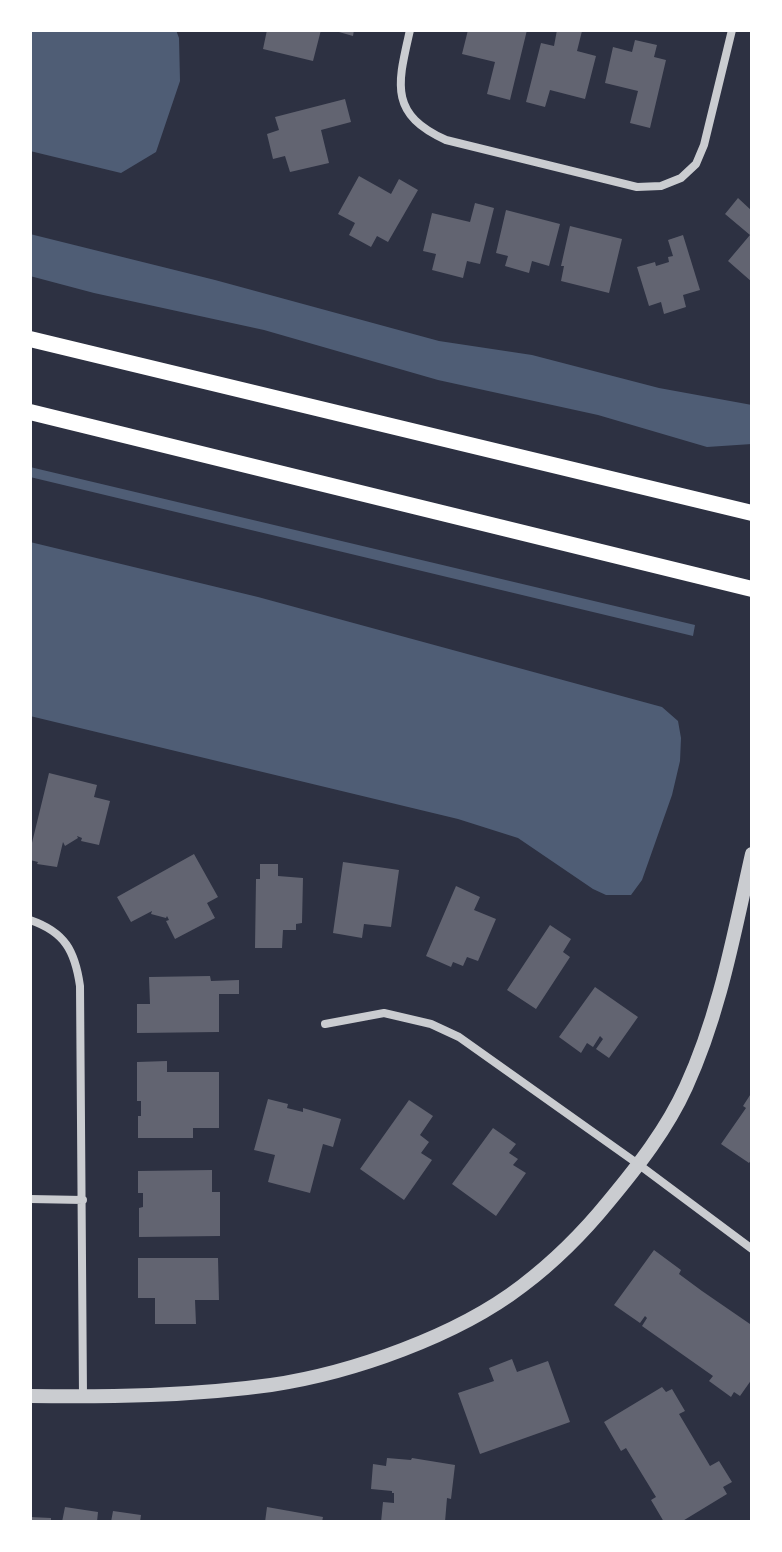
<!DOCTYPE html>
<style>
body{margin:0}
#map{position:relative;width:782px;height:1552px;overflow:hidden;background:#2d3142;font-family:Commissioner,sans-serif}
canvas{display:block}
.frame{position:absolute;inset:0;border:32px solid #fff;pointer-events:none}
</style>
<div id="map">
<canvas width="782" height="1552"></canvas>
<div class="frame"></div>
</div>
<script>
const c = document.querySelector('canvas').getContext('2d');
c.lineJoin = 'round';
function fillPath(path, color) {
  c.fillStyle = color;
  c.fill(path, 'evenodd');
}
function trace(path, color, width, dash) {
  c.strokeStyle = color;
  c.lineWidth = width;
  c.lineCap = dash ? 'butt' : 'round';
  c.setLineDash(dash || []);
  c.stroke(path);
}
fillPath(new Path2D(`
 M30,30H176L179,38L180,81L156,152L121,173L30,151Z
 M30,234L215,280L439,341L532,355L659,388L752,405V444L707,447L598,415L438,380L264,330L94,293L30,276Z
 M30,467L695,625L693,636L30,477Z
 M30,542L258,597L662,707L678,721L681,738L680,761L672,795L642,880L631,895H606L593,889L518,838L458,819L30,716Z`), '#4f5d75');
fillPath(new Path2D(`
 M267,30H321L313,61L263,49Z
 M332,30H354L353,36Z
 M468,30H527L510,100L487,94L495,62L462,54Z
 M557,30L582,31L577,51L596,56L585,99L550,90L545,107L526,102L541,43L554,46Z
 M635,40L657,45L654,57L666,60L650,128L630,123L638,91L605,83L613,47L632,52Z
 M345,99L351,122L321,130L329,163L290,172L285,156L273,159L267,134L279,130L275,117Z
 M359,176L391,194L399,179L418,190L388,242L377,236L371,247L349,235L355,223L338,214Z
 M738,198L752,211V282L728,261L750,235L725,214Z
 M475,203L494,208L480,264L467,261L463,278L432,270L436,254L423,251L432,213L470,222Z
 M506,210L560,224L549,266L532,261L529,273L505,266L508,256L496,253Z
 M570,226L622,239L609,293L561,281L564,266H561Z
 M683,235L700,290L683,295L686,307L664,314L661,302L649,306L637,267L655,262L656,266L669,262L668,257L673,256L668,240Z
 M49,773L97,785L94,797L110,801L99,845L81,841L82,838L77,836L78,838L65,846L63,842L57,867L37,864L38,862L30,860V851Z
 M194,854L218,897L207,903L215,918L175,939L166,921L169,920L167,916L166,918L151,914L152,911L131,922L117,897Z
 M343,862L399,870L391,927L364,924L362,938L333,933Z
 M260,864H278V876L303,878L302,923L296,924V930H283L282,948H255L256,879H260Z
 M456,886L480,897L474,910L496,919L478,961L467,957L463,966L453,962L451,967L426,956Z
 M550,925L571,939L563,952L570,957L536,1009L507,990Z
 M210,976L211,981L239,980V994H219V1032L137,1033V1004H150L149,977Z
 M595,987L638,1017L609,1058L596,1049L603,1039L600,1036L593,1047L587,1043L581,1053L559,1037Z
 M167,1061V1072H219V1128H193V1138H138V1116H141V1101H137V1062Z
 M752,1092V1159L749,1163L721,1144L746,1108L743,1106Z
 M268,1099L288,1104L287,1108L303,1112V1108L341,1119L333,1147L323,1144L310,1193L268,1182L275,1155L254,1150Z
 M409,1100L433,1116L420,1135L429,1142L421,1153L432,1160L404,1200L360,1169Z
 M493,1128L516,1144L509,1153L518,1159L513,1165L526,1173L496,1216L452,1184Z
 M212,1170V1192H220V1236L139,1237V1208L143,1207V1193H138V1171Z
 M654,1250L681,1270L679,1274L702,1291L750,1324L752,1321V1379L740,1396L734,1392L731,1397L709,1381L713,1376L642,1326L647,1318L645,1316L640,1323L614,1305Z
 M138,1258H218L219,1300H195L196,1324H155V1298H138Z
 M512,1359L517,1372L548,1361L570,1422L480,1454L458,1393L494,1381L489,1368Z
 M662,1387L666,1392L672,1389L685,1411L679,1414L710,1466L719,1461L732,1482L723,1487L727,1494L681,1522H664L651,1500L656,1497L626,1448L621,1451L604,1422Z
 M387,1458L411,1460L412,1458L455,1465L451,1499L447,1498L445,1522H381L383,1502L394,1503V1493H392V1491L371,1489L373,1464L386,1466Z
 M65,1507L98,1512L97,1522H62Z
 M267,1507L323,1517L322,1522H265Z
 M113,1511L141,1515L140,1522H111Z
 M30,1517L51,1518V1522H30Z`), '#626471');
trace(new Path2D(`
 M410,30C398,83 388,114 446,140L637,187L661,186L681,178L696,164L704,145L732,30
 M30,920C65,932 75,951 80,986L83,1396
 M325,1024L384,1013L431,1024L459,1037L638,1164L752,1249
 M30,1199L83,1200`), '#caccd0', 8);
trace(new Path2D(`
 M30,1396C110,1397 192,1396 271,1385C352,1373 457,1336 522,1286C555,1261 583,1233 609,1201C638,1166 667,1129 686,1087C720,1013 734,933 752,854`), '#caccd0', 14);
trace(new Path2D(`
 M30,339L752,513
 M30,412L752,589`), '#fff', 16);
</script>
